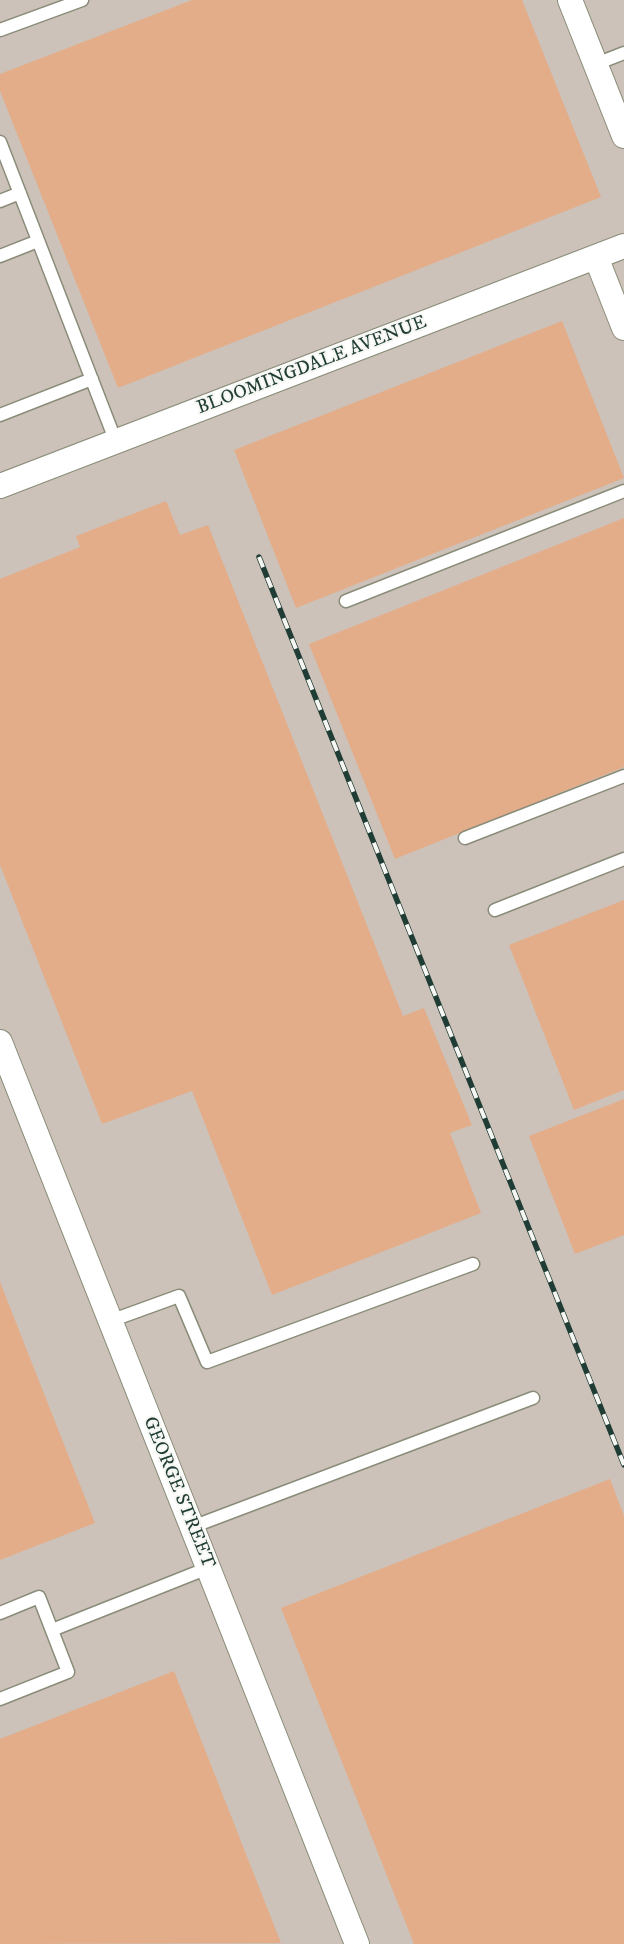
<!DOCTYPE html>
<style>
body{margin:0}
canvas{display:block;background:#f4dbbe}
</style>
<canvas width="624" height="1944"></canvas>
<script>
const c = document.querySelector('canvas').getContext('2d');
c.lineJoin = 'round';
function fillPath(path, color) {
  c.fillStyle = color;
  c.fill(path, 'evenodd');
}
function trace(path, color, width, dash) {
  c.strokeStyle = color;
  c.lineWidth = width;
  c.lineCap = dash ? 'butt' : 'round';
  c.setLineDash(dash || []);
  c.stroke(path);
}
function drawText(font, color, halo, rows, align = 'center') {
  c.font = font + ' "IM FELL DW Pica",serif';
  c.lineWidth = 4;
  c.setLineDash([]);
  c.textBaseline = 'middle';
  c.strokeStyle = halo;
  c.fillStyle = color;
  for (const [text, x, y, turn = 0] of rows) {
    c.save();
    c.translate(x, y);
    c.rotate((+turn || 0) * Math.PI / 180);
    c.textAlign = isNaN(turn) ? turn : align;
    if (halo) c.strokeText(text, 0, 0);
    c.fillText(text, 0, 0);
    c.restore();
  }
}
fillPath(new Path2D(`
 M0,0H624V1944H0Z`), '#ccc2b9');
fillPath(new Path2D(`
 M192,0H522L601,197L118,388L0,91V74Z
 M562,321L624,478L296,608L234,450Z
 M166,501L180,535L208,525L403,1016L424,1008L472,1125L450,1133L481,1213L272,1295L192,1091L102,1124L0,865V579L80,547L76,536Z
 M624,518V767L395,859L309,644Z
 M624,900V1090L574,1110L509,945Z
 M624,1099V1235L575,1254L529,1136Z
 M0,1282L95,1523L0,1560Z
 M610,1479L624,1516V1944H414L281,1608Z
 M174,1671L281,1943L0,1944V1739Z`), '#e4ad89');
const lane = new Path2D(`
 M0,30L82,0
 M596,64L624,53
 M0,142L116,442
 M0,201L20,193
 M0,256L38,241
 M0,415L92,379
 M346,601L624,491
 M465,838L624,776
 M495,910L624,859
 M110,1321L179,1296L207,1362L473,1264
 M192,1527L533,1398
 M0,1613L39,1597L68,1672L0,1699
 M52,1630L208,1568`);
const street = new Path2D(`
 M570,0L624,136
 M596,257L624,328
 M0,486L624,246
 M0,1042L357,1944`);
trace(lane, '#8a8c79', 15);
trace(street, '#8a8c79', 26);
trace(lane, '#fff', 12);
trace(street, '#fff', 24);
const rail = new Path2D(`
 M259,557L624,1465`);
trace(rail, '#1f3d34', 5.5);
trace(rail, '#f6f6f2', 4, [11]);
drawText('19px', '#1f3d34', '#f6f6f2', [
 ["BLOOMINGDALE AVENUE",312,366,-21],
 ["GEORGE STREET",178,1493,68]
]);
</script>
